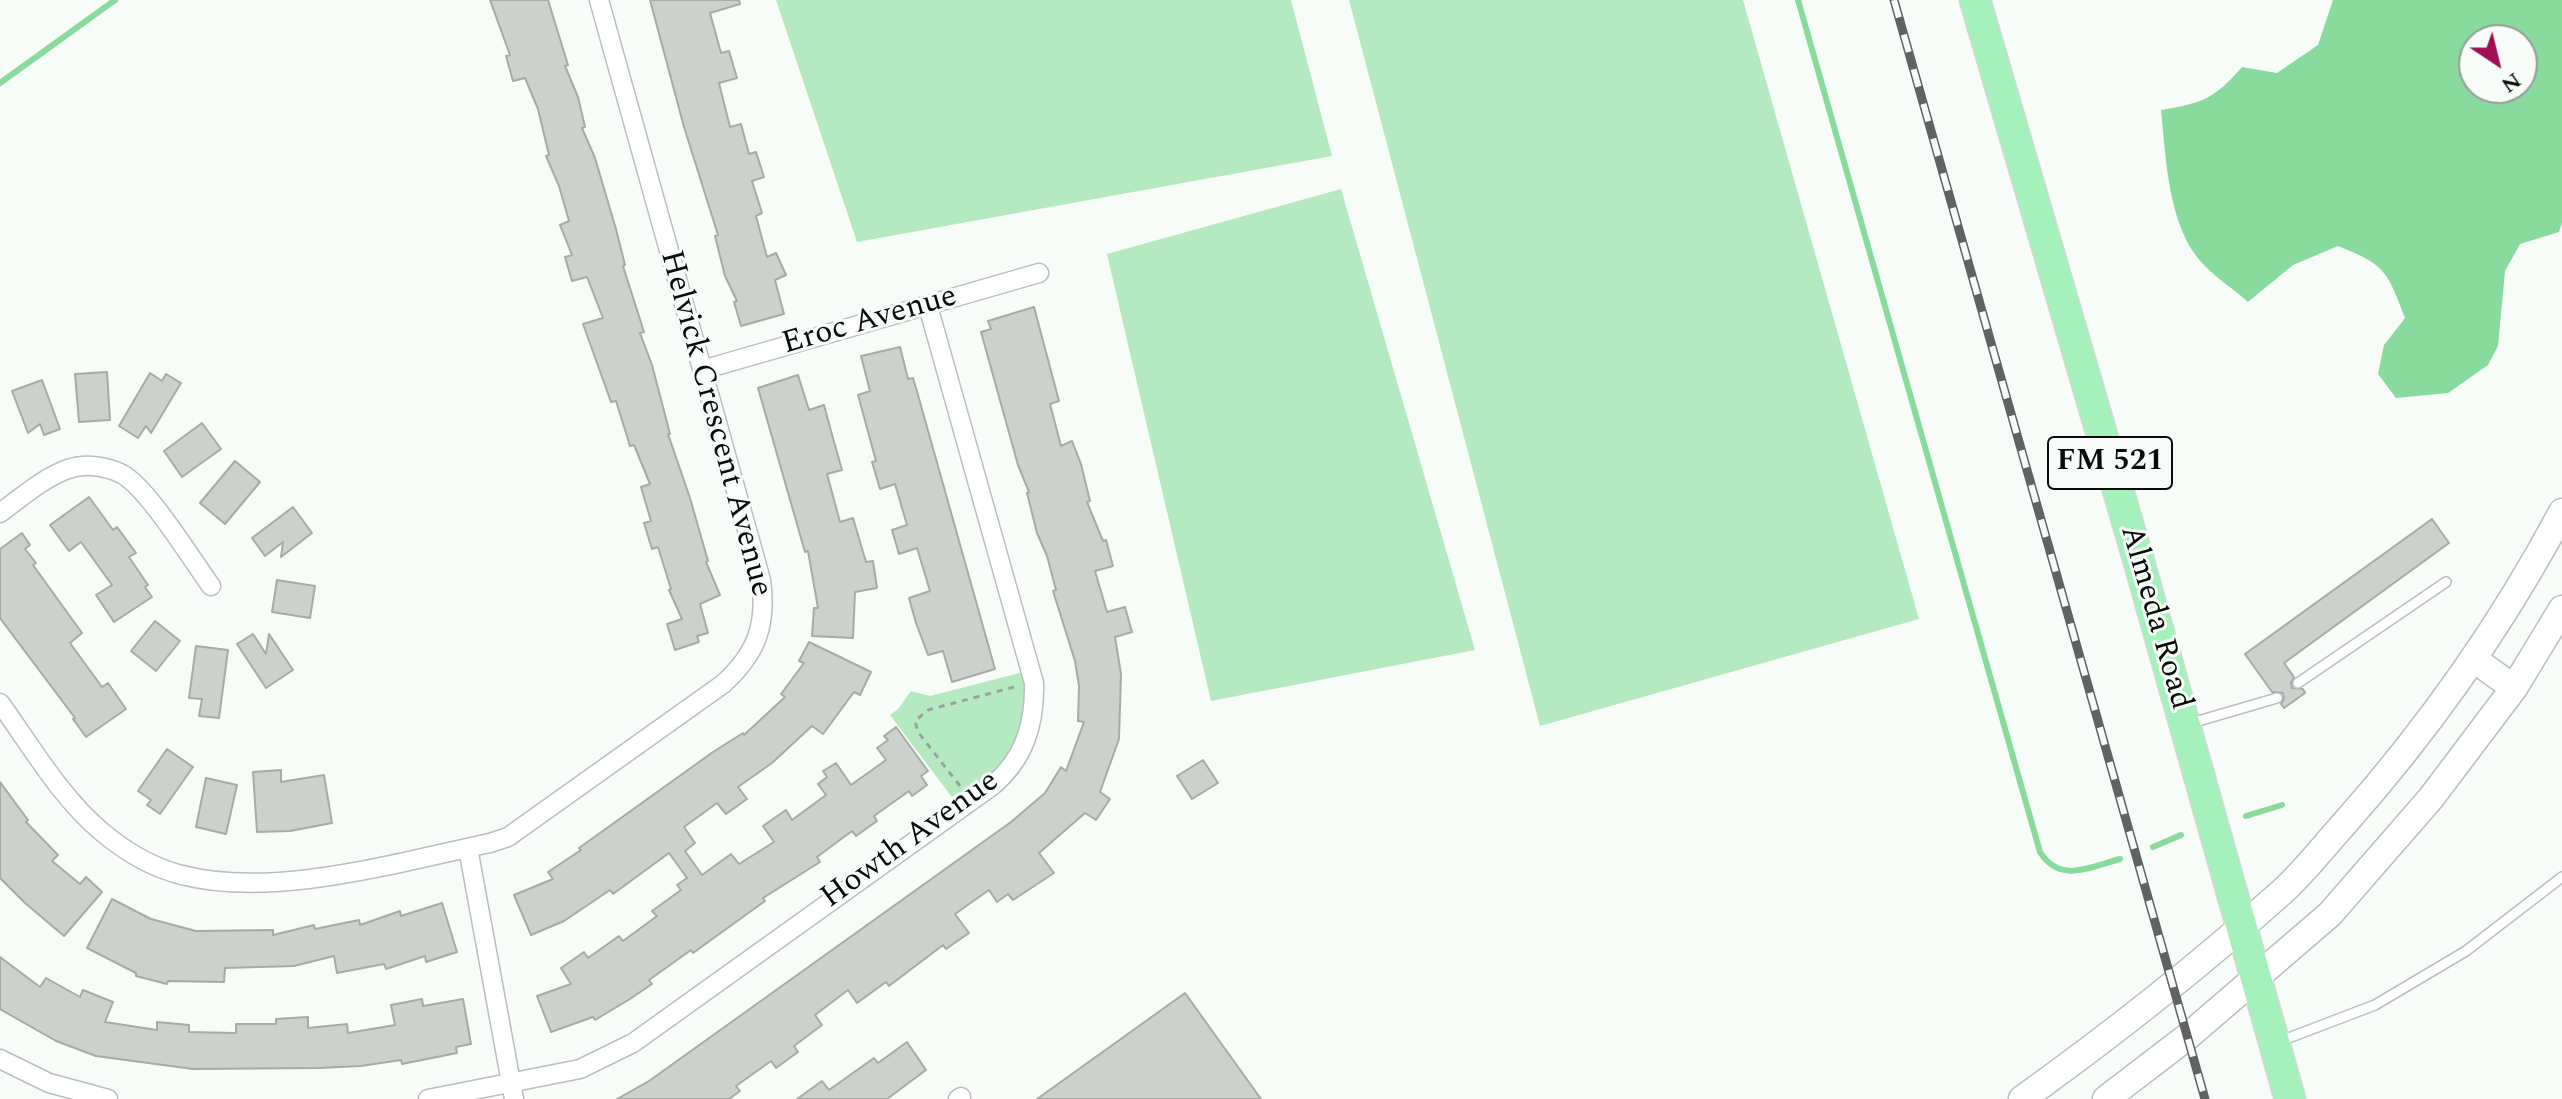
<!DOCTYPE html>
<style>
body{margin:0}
#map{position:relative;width:2562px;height:1099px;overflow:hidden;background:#f7fcf8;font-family:Spectral,serif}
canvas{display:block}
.north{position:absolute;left:2458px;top:24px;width:80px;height:80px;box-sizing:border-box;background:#f7fcf8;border:2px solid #989c99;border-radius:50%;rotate:145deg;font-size:22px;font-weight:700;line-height:32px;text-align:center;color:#0a0c0b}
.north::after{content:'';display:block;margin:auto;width:28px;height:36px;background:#a10e53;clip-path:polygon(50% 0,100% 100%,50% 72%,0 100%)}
</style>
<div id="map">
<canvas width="2562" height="1099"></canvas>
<div class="north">N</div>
</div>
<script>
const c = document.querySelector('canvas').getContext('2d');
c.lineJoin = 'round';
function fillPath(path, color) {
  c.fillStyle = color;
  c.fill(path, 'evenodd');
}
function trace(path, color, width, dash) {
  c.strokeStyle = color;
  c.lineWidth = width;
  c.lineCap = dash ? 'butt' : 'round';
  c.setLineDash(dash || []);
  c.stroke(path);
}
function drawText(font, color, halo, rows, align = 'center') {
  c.font = font + ' Spectral,serif';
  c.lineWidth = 6;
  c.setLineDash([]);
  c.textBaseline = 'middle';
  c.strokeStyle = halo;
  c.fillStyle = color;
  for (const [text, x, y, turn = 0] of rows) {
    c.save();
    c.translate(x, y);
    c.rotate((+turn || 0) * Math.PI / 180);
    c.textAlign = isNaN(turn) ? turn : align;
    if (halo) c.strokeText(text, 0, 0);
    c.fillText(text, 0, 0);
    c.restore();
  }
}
fillPath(new Path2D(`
 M776,0H1291L1332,156L857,242Z
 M1349,0H1743L1919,619L1540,726Z
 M1341,189L1475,650L1211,701L1107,254Z
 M1031,670L1022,751L960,808L890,715L898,709L911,691L930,696Z`), '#b5eac0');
fillPath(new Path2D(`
 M2333,0H2562V223L2559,232L2520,244L2505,271L2498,346L2488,365L2448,393L2396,398L2378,374L2384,345L2405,318C2387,270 2385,265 2338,246L2293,265L2248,302C2234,289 2217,279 2204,265C2168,229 2166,158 2161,110C2203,103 2214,99 2242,67L2277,73L2318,45ZM2474,40H2522V88H2474Z`), '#89da9d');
trace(new Path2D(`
 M1798,0L2040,852C2060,884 2090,867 2120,859
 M0,83L115,0
 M2246,816L2282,805
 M2153,847L2181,835`), '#89da9d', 6);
const building = new Path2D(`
 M490,0H548L568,65L565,66L578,97L585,127L582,128L595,158L616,229L625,265L623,266L644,332L640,333L652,365L670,434H668L690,498L708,561L706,562L720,595L700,604L708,633L697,636L699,642L675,650L667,624L682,619L669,590L671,589L658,547L652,549L644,523L651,521L641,487L650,484L634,445L630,446L616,401L611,402L583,324L603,318L587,277L572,281L565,257L572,255L560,225L569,221L559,186L546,156L549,155L538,109L525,78L513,81L506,56L510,55Z
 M650,0H739L740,4L710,13L721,53L729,51L737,78L719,83L730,127L741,124L749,154L756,152L764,177L752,181L762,213L756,216L767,257L776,253L786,275L775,280L784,314L741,326L734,302L737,301L725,276L715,236L718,235L684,127Z
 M1034,307L1059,401L1050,404L1061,446L1072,441L1081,464L1090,501L1087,502L1103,541L1106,540L1113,566L1095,571L1107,612L1125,607L1132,632L1115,637L1121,674L1119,739L1100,792L1110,799L1096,820L1085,813L1039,853L1054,873L1013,900L1008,894L997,902L989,890L955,914L969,933L946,949L943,945L889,986L886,982L857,1003L848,990L815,1015L822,1025L794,1046L798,1052L776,1068L771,1061L736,1086L740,1091L729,1099H617L649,1081L1011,822L1045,793L1061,767L1066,771L1084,722L1078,721L1079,686L1075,661L1053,591L1056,590L1047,556L1037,533L1027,493L1029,492L1018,465L981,332L991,329L988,321Z
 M900,347L908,379L913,378L918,395L995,669L952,682L943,651L928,655L916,623L909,598L930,591L917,548L899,554L892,530L907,525L895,484L880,489L872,462L876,461L858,395L870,391L861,356Z
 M107,372L110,420L79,422L75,374Z
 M150,373L162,381L166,374L181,383L151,433L146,426L138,438L119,426Z
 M798,375L809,410L824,405L831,431L842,470L827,474L840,522L853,518L866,562L873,561L877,588L855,592L853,638L812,636L814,608H818L808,551L805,552L758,388Z
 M42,380L60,429L44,435L40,424L28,433L12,391Z
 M202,423L221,449L182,477L164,451Z
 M235,461L260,482L225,524L200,503Z
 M89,497L113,530L117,527L136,553L129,557L148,585L145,587L152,597L114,622L96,595L112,585L81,542L69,551L50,525Z
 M293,507L312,533L281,557L283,542L265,556L252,538Z
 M2432,519L2449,543L2284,663L2294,677L2291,683L2292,688L2303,689L2305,693L2284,708L2281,704L2284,699L2283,693L2272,692L2245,654Z
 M22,533L30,545L25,549L36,563L33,565L82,633L70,643L102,687L108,683L126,709L86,737L73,719L75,718L0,618V549Z
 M277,580L315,586L310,618L272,612Z
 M155,621L180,641L156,671L131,651Z
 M253,634L266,654L269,634L293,670L266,688L237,644Z
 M809,642L871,672L860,695L854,692L823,734L812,726L772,763L738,787L747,799L726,814L717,803L684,827L695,843L685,851L702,875L731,854L739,864L774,842L763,826L786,810L792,820L826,795L818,784L827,777L823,771L836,763L851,785L886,760L877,748L888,740L884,736L896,727L928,771L921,776L927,785L912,796L909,791L874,816L877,821L856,836L852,831L817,857L820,862L763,898L765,901L693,953L691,950L649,980L652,984L630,999L595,1020L593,1017L551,1032L537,996L571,984L561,968L584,952L588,958L619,936L623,941L657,916L652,911L681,890L677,885L687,878L669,853L613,894L610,890L564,921L531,935L514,895L553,879L548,872L581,850L579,848L713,752L743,733L744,735L785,697L781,694L804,663L799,661Z
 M196,646L228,650L219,718L199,716L202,699L189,698Z
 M167,749L193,767L160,814L147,805L151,800L138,791Z
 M1203,760L1218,783L1192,799L1177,776Z
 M281,770V782L324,775L332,823L290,831L257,832L253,772Z
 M206,778L237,785L226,834L196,827Z
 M0,782L28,820L26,822L58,855L52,861L80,884L86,877L102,892L64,936L25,903L0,878Z
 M112,899L151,919L196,931L273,930V935L314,925L315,929L359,920L360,925L400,911L401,916L442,903L457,952L426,962L425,956L386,969L384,964L337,973L334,956L294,966L225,968L224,982L168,981L167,984L136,976V973L87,948Z
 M0,957L40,987L46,978L80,997L83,990L113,1002L105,1022L157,1030V1022L189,1025V1032L236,1033V1024H276V1019L308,1017V1028L347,1024L348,1033L395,1025L391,1005L422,999L423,1006L463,999L471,1044L456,1047L457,1053L402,1064L401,1060L361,1066L319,1068L193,1069L96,1056L56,1041L0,1009Z
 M1185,993L1261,1099H1037Z
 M907,1042L926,1070L887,1099H797L822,1081L829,1090L874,1058L878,1063Z`);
fillPath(building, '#ccd1cd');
trace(building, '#a7aba7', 2);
const service = new Path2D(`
 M2298,683L2446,582
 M2188,724L2277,698
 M2278,1042L2375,1005L2466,951L2562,877`);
const minor = new Path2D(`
 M702,370L1039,273
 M0,513C22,497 43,478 68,469C85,463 106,466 122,474C148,488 192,560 211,586
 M0,703C31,746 61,798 102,832C126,852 153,868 182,875C274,899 399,862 490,843L508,837L723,684C757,653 767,625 761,580L599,0
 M468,848L514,1099
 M0,1059L49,1083L108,1099
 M428,1099L580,1069L633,1043L992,786C1024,759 1035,725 1034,683L928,306
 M958,1099L961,1097`);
const secondary = new Path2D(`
 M2475,660L2514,688
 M2022,1099C2113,1034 2200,965 2283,891C2305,871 2324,846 2344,824C2429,728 2502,625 2562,512
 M2106,1099L2187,1037L2330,914L2431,798L2514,688L2562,609`);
const primary = new Path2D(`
 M1975,0L2137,555L2290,1099`);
trace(service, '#bbbfbc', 12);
trace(minor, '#bbbfbc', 21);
trace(secondary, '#bbbfbc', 29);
trace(primary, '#d8d8d8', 33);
trace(new Path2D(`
 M960,786L918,732L915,721L928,710L1014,687`), '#9da19e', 3, [6, 6]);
trace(service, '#fff', 9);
trace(minor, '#fff', 18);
trace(secondary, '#fff', 26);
trace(primary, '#a4f1bb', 30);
const rail = new Path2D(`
 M1894,0L2205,1099`);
trace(rail, '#606361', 9);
trace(rail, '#f7fcf8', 6, [18]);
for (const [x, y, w] of [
 [2110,463,124]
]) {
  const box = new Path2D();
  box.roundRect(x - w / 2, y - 26, w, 52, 6);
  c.fillStyle = '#f7fcf8';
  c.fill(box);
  trace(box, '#0a0c0b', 2);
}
drawText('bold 30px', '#0a0c0b', null, [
 ["FM 521",2110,463]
]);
drawText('32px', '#0a0c0b', '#f7fcf8', [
 ["Eroc Avenue",870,322,-16],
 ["Helvick Crescent Avenue",714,424,75],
 ["Almeda Road",2154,618,74],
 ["Howth Avenue",911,841,-36]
]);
</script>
